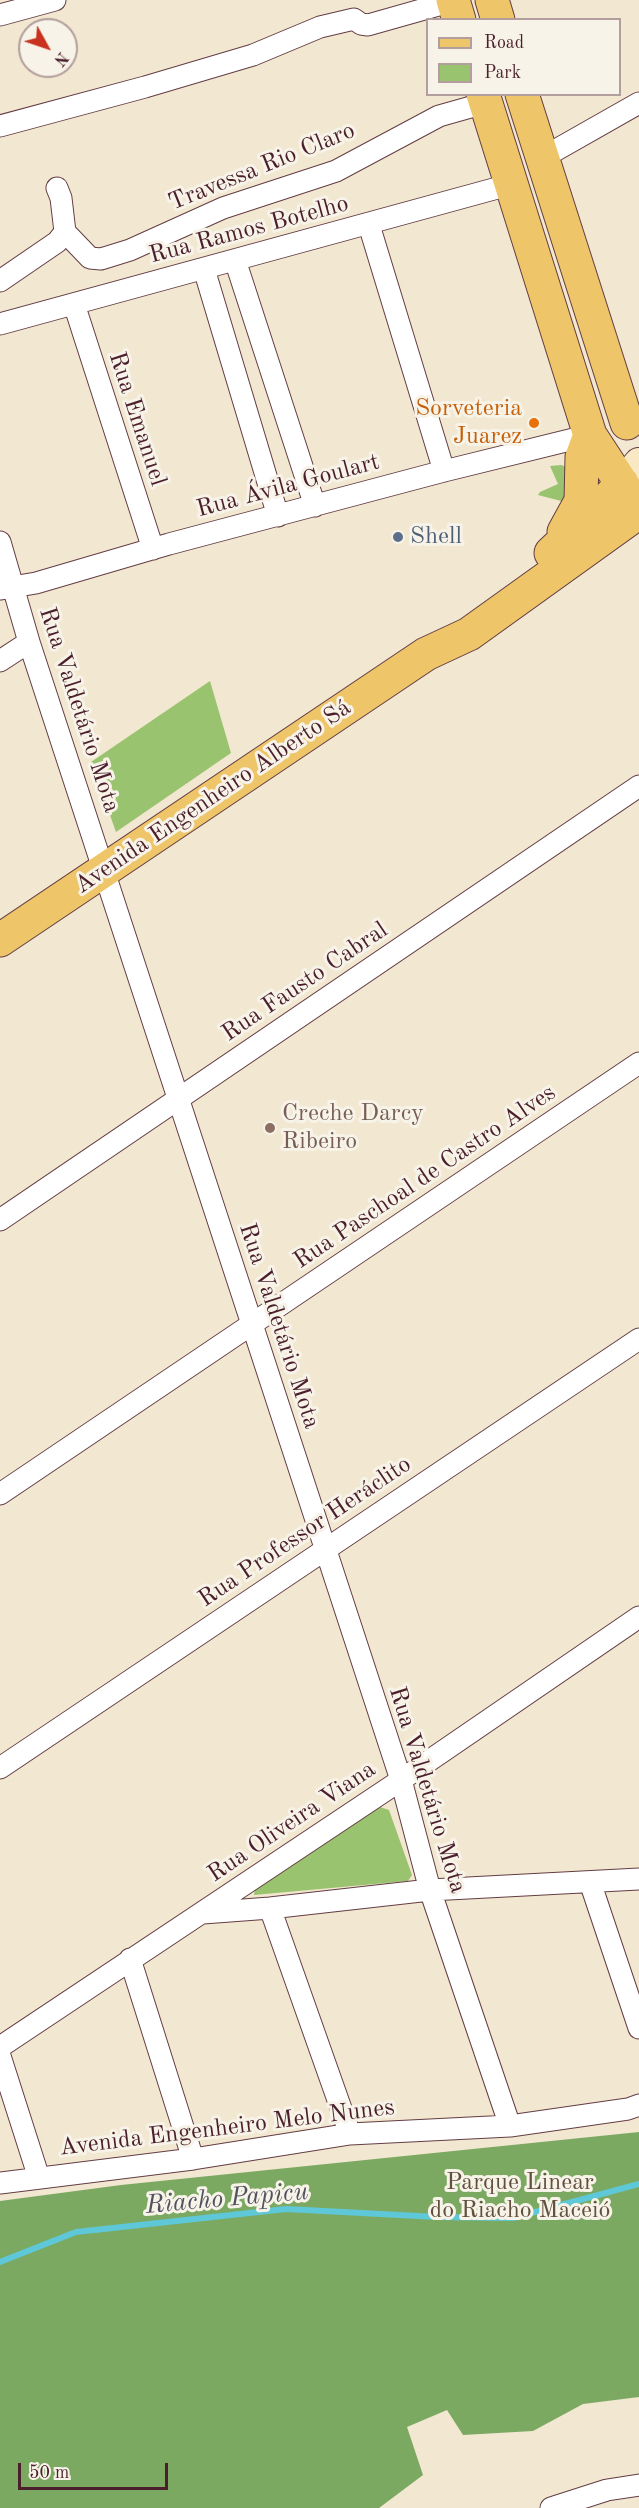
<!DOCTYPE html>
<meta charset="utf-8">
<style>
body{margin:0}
#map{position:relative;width:639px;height:2508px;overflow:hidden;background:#f2e7d0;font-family:"Old Standard TT",serif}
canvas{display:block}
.legend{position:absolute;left:426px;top:18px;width:195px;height:78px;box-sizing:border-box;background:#f7f3e8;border:2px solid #b29e9c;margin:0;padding:8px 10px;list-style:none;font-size:18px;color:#4a1f2b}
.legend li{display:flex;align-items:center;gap:12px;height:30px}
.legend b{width:30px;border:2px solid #b29e9c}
.north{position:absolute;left:18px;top:18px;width:60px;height:60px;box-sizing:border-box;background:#f7f3e8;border:2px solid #b29e9c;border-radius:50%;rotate:130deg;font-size:16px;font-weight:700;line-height:24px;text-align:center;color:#4a1f2b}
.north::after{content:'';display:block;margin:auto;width:21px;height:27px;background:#c8321e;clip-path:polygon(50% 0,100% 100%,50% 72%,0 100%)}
.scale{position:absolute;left:18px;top:2463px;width:150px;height:27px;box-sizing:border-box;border:3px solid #4a1f2b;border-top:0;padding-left:8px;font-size:18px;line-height:21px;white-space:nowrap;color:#4a1f2b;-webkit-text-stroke:4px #f7f3e8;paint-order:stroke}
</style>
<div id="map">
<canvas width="639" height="2508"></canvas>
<ul class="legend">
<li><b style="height:8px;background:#eec569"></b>Road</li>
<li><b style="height:16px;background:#9ac36f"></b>Park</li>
</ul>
<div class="north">N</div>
<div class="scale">50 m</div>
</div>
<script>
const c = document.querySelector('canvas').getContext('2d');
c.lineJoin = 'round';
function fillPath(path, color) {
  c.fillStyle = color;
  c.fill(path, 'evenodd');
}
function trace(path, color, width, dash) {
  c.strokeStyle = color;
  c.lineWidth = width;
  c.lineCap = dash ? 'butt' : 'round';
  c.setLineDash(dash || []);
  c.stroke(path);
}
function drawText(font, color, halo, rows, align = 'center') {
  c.font = font + ' "Old Standard TT",serif';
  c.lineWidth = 6;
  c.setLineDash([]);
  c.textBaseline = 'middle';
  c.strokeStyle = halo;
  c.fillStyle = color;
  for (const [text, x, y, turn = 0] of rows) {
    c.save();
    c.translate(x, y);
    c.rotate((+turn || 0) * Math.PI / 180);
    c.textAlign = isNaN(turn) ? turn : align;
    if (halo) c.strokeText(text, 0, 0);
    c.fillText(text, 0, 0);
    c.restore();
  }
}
fillPath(new Path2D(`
 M561,465L567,467L565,502L538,495L540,492L558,484L550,466Z
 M210,681L231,753L116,832L91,762Z
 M380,1807L389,1810L412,1875L408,1881L254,1895L255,1888Z`), '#9ac36f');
fillPath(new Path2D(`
 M639,2132V2397L583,2404L533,2431L463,2435L447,2410L407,2427L423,2475L379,2508H0V2201L121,2185Z`), '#7ba962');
trace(new Path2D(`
 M0,2262L76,2232L286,2209L437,2217L513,2218L639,2184`), '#5ec8d8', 6);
const street = new Path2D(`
 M0,15L55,0
 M0,126L145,87L253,55L320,27L354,19L361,24L368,25L453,1
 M542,158L639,103
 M369,225L444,471
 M65,232L90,258L101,259L130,250L223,208L336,171L439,116L485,103
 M235,260L315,506
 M204,269L278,516
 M0,281L57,242L65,232L61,198L57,188
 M74,304L153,549
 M0,324L512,184
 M0,542L29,642L401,1780L430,1890L510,2126
 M1,589L36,583L169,544L444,471L590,435
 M0,661L29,642
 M0,1220L639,786
 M0,1494L639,1063
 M0,1768L639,1339
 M590,1882L639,2028
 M270,1908L350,2134
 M203,1913L270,1908L430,1890L639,1879
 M130,1959L193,2159
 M0,2047L401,1780L639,1617
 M0,2056L39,2178
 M0,2183L193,2159L350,2134L510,2126L628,2109L639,2105
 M551,2508L607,2490L639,2485`);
const secondary = new Path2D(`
 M622,483L639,463`);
const primary = new Path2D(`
 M453,0L459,20
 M492,0L498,20
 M483,94L590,435L639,510
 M522,94L627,423
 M564,532L581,501L582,457L590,435
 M551,553L602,505L622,483
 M0,940L426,654L469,634L639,512`);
trace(street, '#633d44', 23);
trace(secondary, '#633d44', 32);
trace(primary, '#633d44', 35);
trace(street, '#fff', 21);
trace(secondary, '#f8e8c3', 30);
trace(primary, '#eec569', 33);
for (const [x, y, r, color] of [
 [534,423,6,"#e8710a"],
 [398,537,6,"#5c6f8a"],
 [270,1128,6,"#8d6e63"]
]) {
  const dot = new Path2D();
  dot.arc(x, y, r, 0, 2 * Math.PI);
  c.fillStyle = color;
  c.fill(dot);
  trace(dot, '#f7f3e8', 2);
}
drawText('24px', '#4a1f2b', '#f7f3e8', [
 ["Travessa Rio Claro",262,167,-22],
 ["Rua Ramos Botelho",249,230,-15],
 ["Rua Emanuel",137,419,72],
 ["Rua Ávila Goulart",288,486,-15],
 ["Rua Valdetário Mota",79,710,72],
 ["Avenida Engenheiro Alberto Sá",213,797,-34],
 ["Rua Fausto Cabral",305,982,-34],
 ["Rua Paschoal de Castro Alves",425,1177,-34],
 ["Rua Valdetário Mota",279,1326,72],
 ["Rua Professor Heráclito",305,1532,-34],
 ["Rua Valdetário Mota",427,1790,73],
 ["Rua Oliveira Viana",292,1822,-34],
 ["Avenida Engenheiro Melo Nunes",227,2128,-7]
]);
drawText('24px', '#c56008', '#f7f3e8', [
 ["Sorveteria",522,409],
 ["Juarez",522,437]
], 'right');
drawText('24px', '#4e5e75', '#f7f3e8', [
 ["Shell",410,537]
], 'left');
drawText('24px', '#785e54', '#f7f3e8', [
 ["Creche Darcy",282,1114],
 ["Ribeiro",282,1142]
], 'left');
drawText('24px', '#62503f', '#f7f3e8', [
 ["Parque Linear",520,2183],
 ["do Riacho Maceió",520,2211]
]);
drawText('italic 26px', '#50525f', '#f7f3e8', [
 ["Riacho Papicu",227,2199,-5]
]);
</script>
